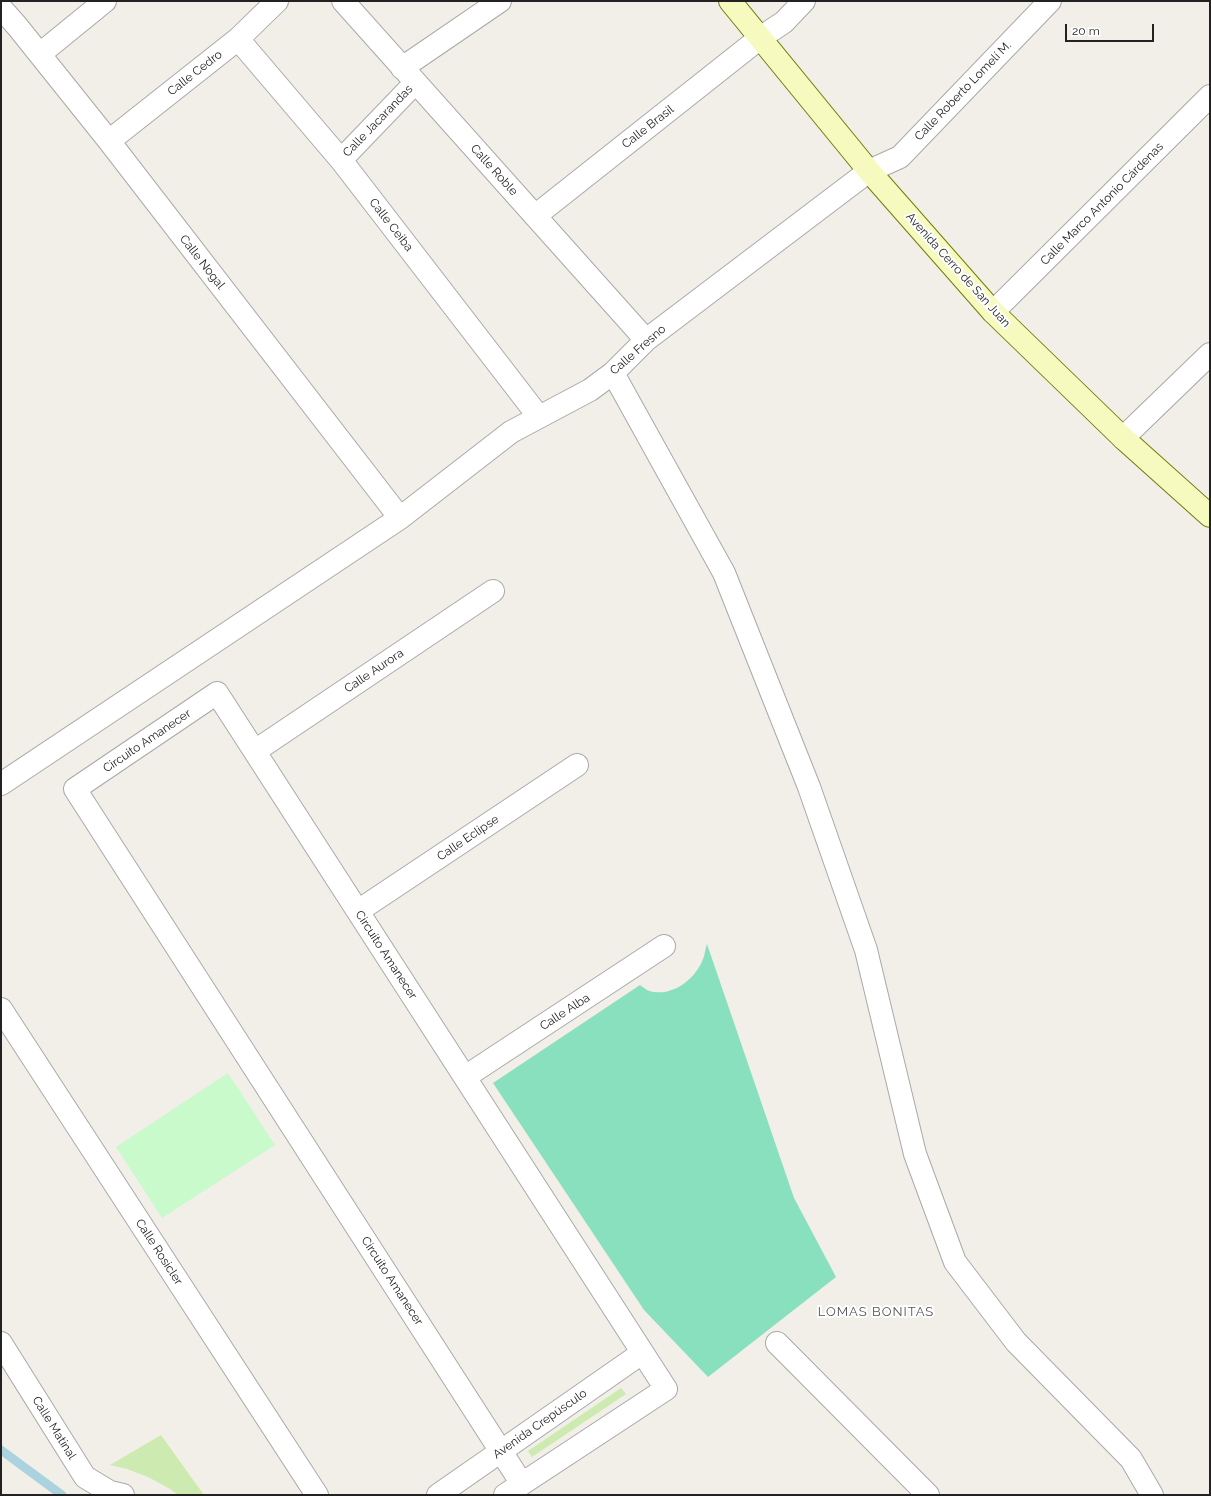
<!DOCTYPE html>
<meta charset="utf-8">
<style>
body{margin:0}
#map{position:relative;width:1211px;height:1496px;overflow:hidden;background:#f2efe9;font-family:Raleway,sans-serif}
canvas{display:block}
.frame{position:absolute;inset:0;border:2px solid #222;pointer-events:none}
.scale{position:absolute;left:1065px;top:24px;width:89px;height:18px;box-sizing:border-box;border:2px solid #222;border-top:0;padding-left:5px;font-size:12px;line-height:14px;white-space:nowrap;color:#222;-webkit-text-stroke:3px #fff;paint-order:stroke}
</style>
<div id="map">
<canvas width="1211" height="1496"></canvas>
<div class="frame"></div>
<div class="scale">20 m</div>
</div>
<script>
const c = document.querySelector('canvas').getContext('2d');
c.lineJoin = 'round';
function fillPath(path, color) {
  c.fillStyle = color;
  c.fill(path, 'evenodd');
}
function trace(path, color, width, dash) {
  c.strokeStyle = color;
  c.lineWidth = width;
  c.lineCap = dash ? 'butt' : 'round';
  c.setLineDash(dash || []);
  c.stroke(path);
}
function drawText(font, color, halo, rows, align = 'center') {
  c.font = font + ' Raleway,sans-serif';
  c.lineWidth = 4;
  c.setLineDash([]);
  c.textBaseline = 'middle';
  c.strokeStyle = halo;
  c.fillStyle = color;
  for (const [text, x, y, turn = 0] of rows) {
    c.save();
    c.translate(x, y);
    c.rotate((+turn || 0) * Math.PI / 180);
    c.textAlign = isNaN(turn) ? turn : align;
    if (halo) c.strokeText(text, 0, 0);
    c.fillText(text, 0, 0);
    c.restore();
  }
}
fillPath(new Path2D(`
 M621,1388L626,1394L532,1457L528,1451Z
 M161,1435L204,1495H178L170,1489L148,1477L127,1469L110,1465Z`), '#cdebb0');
fillPath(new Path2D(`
 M228,1073L275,1145L162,1218L116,1147Z`), '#c8facc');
fillPath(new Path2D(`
 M707,944L794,1198L836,1277L708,1377L644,1310L493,1083L640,985C644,988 649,992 654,992C675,995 696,978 703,959C705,955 705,949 707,944Z`), '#88e0be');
trace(new Path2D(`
 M1,1450L62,1495`), '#aad3df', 9);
const street = new Path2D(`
 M343,1L646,340
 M1,8L17,26L109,141L400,518
 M238,39L341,160L539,417
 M40,54L105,1
 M402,68L500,1
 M109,141L238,39L277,1
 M341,160L415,83
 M535,216L760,38L784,22L804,1
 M993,312L1210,96
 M613,373L724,573L809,787L866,950L915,1154L955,1262L1016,1342L1131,1459L1152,1495
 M1123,438L1210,354
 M255,751L493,591
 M1,784L400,518L511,432L590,390L613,373L646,340L869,171L900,157L1050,1
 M358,911L577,765
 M1,1009L317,1495
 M465,1077L664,946
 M1,1343L85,1477L110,1492L123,1495
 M777,1343L928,1495
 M438,1495L642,1353
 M505,1495L666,1389L217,693L75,789L522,1484`);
const secondary = new Path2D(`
 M730,1L869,171L993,312L1123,438L1210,516`);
trace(street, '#a9a9a9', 24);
trace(secondary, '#707d05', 24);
trace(street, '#fff', 22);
trace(secondary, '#f7fabf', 22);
drawText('12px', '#222', '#fff', [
 ["Calle Cedro",195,73,-38],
 ["Calle Roberto Lomelí M.",963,91,-46],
 ["Calle Jacarandas",378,121,-46],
 ["Calle Brasil",648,127,-38],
 ["Calle Roble",494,170,48],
 ["Calle Marco Antonio Cárdenas",1102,204,-45],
 ["Calle Ceiba",391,225,52],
 ["Calle Nogal",202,262,52],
 ["Avenida Cerro de San Juan",958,270,48],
 ["Calle Fresno",638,350,-41],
 ["Calle Aurora",374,671,-34],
 ["Circuito Amanecer",147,741,-34],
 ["Calle Eclipse",468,838,-34],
 ["Circuito Amanecer",386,955,57],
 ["Calle Alba",565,1012,-33],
 ["Calle Rosicler",159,1252,57],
 ["Circuito Amanecer",392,1281,57],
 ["Avenida Crepúsculo",540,1424,-35],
 ["Calle Matinal",54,1428,58]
]);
c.letterSpacing = '1px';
drawText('13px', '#555', '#fff', [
 ["LOMAS BONITAS",876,1312]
]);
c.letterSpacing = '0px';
</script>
